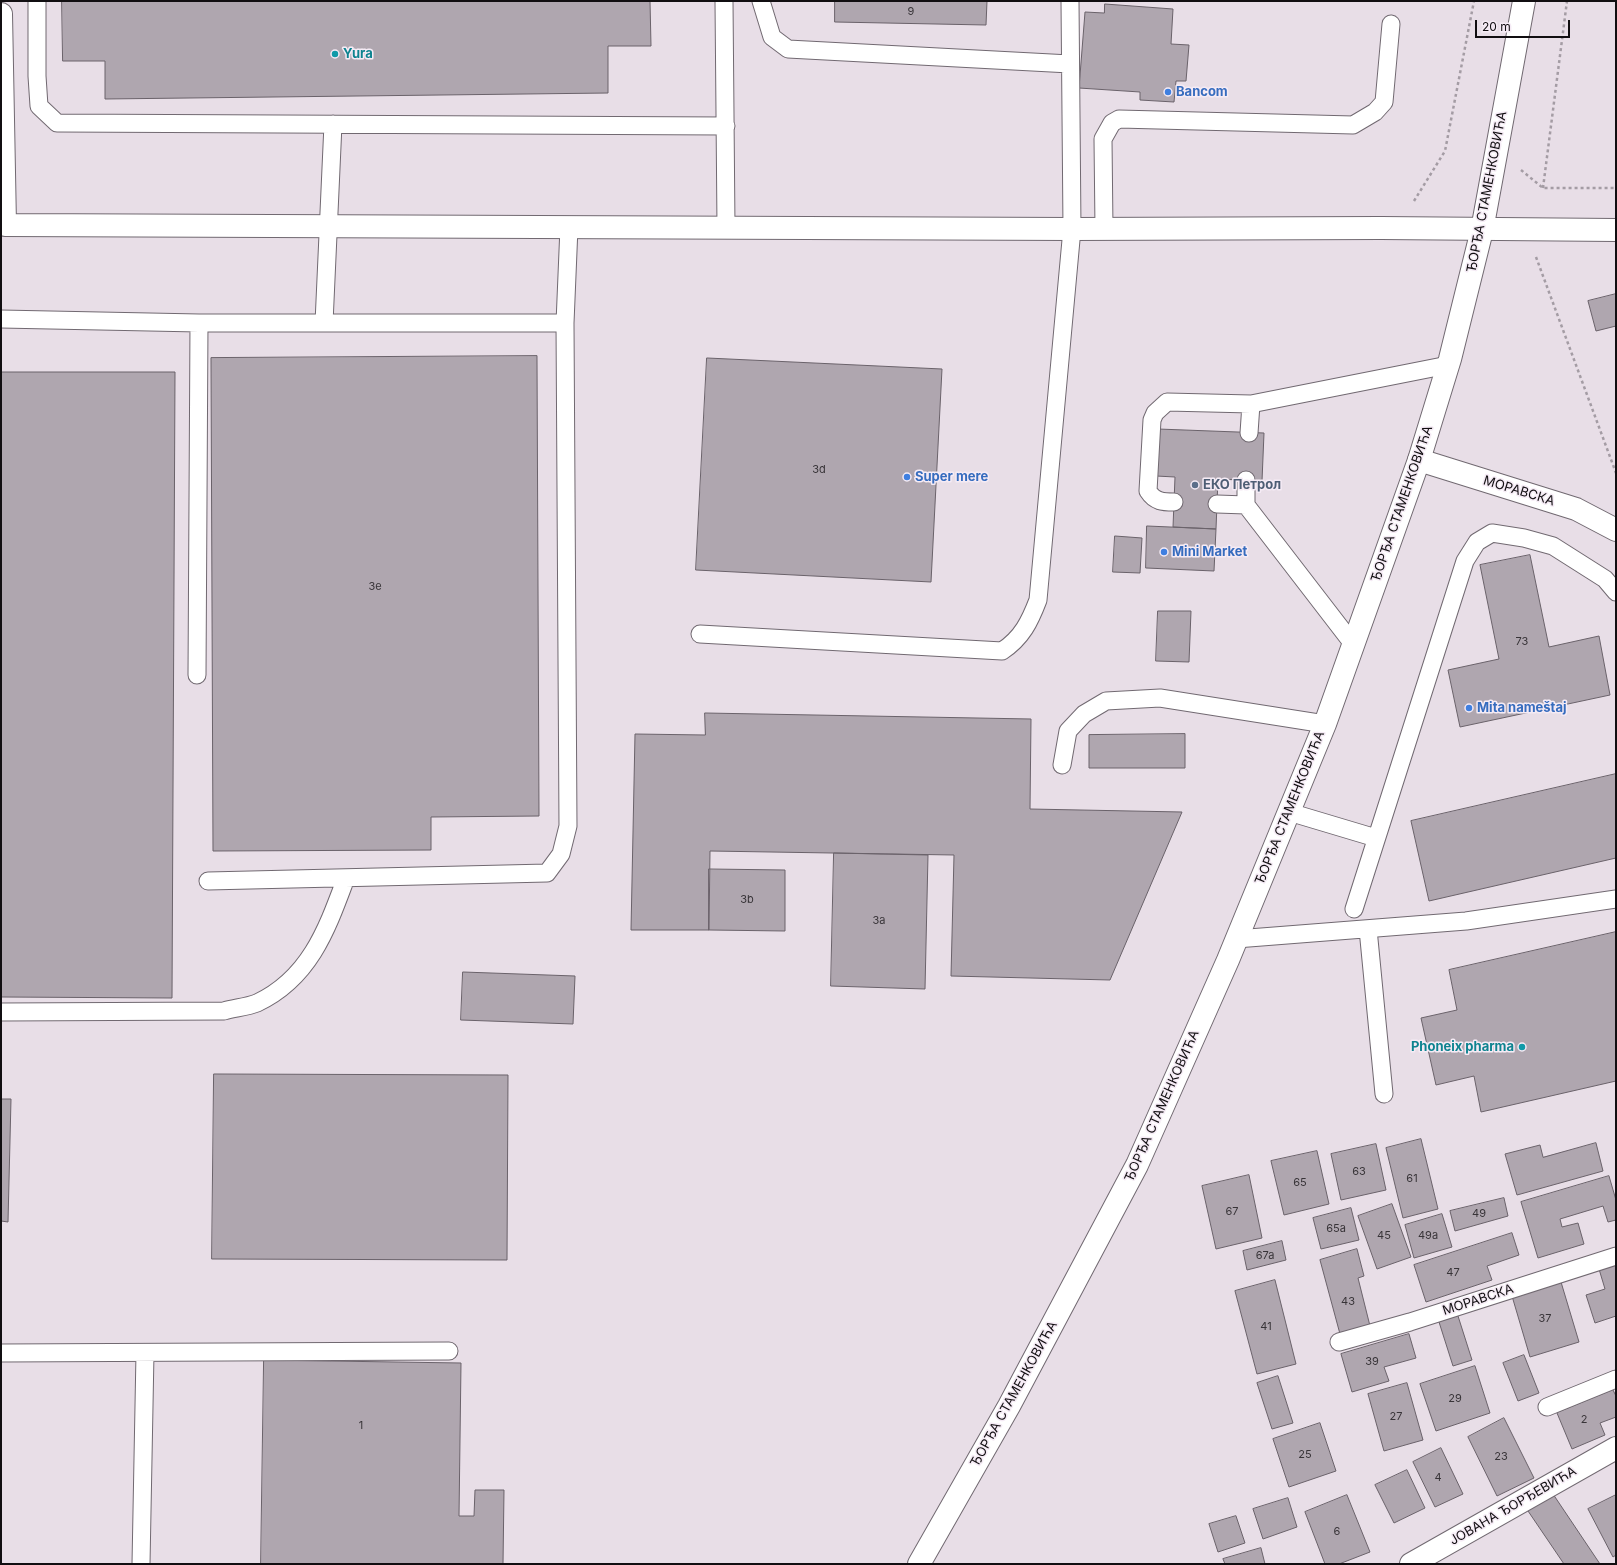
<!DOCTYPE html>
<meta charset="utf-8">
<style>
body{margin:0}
#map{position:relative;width:1617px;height:1565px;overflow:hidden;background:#e8dee7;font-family:Inter,sans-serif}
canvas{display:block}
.frame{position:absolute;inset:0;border:2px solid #110e11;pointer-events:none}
.scale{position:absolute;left:1475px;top:20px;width:95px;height:18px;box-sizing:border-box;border:2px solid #110e11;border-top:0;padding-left:5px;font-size:12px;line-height:14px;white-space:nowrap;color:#110e11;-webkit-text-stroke:3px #f5ebf5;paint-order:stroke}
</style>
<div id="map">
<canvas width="1617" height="1565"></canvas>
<div class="frame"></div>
<div class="scale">20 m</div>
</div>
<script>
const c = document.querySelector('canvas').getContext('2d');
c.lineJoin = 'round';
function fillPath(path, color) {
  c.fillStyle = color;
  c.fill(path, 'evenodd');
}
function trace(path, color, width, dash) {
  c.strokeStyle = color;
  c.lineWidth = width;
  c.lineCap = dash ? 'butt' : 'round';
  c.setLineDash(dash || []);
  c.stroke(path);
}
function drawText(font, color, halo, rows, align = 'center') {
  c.font = font + ' Inter,sans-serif';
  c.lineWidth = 3;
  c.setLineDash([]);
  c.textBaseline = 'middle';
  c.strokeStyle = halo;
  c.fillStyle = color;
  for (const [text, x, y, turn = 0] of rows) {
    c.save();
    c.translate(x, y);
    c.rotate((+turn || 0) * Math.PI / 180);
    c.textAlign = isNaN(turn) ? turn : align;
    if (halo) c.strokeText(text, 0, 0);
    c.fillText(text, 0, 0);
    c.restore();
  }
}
const building = new Path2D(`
 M62,1H650L651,46H608V93L105,99V61H63Z
 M835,1H987L986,25L835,22Z
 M1105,4L1173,9L1171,44L1189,45L1186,81H1176L1174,102L1140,100V92L1079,88L1085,12L1104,13Z
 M1616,294V326L1596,331L1588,301Z
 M537,356L539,816L431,817V850L213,851L211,358Z
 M707,358L942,369L931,582L696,570Z
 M1,372H175L172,998L1,997Z
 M1158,429L1264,433L1262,481L1218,479L1216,529L1173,527L1175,477L1156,476Z
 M1147,526L1216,529L1214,571L1146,568Z
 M1115,536L1142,538L1140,573L1113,572Z
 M1530,555L1549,647L1599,636L1610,695L1460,727L1448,670L1499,659L1480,565Z
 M1158,611H1191L1189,662L1156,661Z
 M705,713L1031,719L1030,809L1182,812L1110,980L951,976L954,855L710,851L709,930H631L635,734L705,735Z
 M1185,734V768H1089V735Z
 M1616,774V858L1429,901L1411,821Z
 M834,853L928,855L925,989L831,986Z
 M709,869L785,870V931L709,930Z
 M1616,932V1081L1481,1112L1474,1076L1436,1085L1421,1018L1457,1010L1449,970Z
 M463,972L575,976L573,1024L461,1020Z
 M214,1074L508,1075L507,1260L212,1259Z
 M1,1099H11L8,1222L1,1221Z
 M1421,1139L1438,1209L1403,1218L1386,1148Z
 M1596,1143L1603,1171L1517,1195L1505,1154L1540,1145L1543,1157Z
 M1376,1144L1386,1190L1341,1200L1331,1154Z
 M1317,1151L1329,1204L1284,1215L1271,1161Z
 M1249,1175L1262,1238L1216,1249L1202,1186Z
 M1609,1176L1616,1200V1220L1608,1222L1603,1206L1560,1219L1562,1227L1578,1223L1584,1244L1538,1258L1521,1202Z
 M1504,1198L1508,1216L1455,1231L1450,1211Z
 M1392,1204L1411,1257L1377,1269L1358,1216Z
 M1351,1208L1359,1240L1321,1249L1313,1218Z
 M1442,1214L1452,1247L1414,1258L1405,1225Z
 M1512,1233L1519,1255L1487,1266L1492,1280L1426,1302L1414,1265Z
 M1282,1241L1286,1260L1247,1270L1243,1251Z
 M1357,1249L1364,1276L1358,1278L1370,1326L1340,1334L1320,1260Z
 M1616,1264V1316L1595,1323L1586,1295L1605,1289L1599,1269Z
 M1275,1280L1296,1364L1257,1374L1235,1291Z
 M1561,1282L1579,1342L1530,1357L1512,1296Z
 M1458,1316L1472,1360L1453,1366L1439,1322Z
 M1409,1334L1416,1358L1384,1367L1389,1381L1352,1392L1341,1354Z
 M1524,1355L1539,1393L1518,1401L1503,1363Z
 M264,1360L461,1363L459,1516H474L475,1490H504L503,1564H261Z
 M1475,1366L1490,1413L1436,1431L1420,1384Z
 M1278,1376L1293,1423L1272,1429L1257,1383Z
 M1407,1383L1423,1440L1384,1451L1368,1394Z
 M1613,1390L1616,1396V1417L1600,1423L1605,1435L1572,1449L1557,1413Z
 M1504,1418L1534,1478L1497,1496L1468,1437Z
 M1320,1423L1336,1471L1289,1487L1273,1439Z
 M1441,1448L1463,1494L1435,1507L1413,1462Z
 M1407,1470L1425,1508L1394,1523L1375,1485Z
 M1551,1491L1600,1564H1564L1526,1508Z
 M1347,1495L1370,1552L1339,1564H1325L1305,1512Z
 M1616,1495V1555L1613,1557L1588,1509Z
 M1288,1498L1297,1527L1263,1539L1253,1509Z
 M1236,1516L1245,1543L1218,1552L1209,1524Z
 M1261,1548L1265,1564H1225L1223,1559Z`);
fillPath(building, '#afa6af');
trace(building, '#6a626a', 1);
const service = new Path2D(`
 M37,1V76L39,106L57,123L726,126
 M724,1L726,227
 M761,1L772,37L788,49L1070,64
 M1104,229L1103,139L1112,123L1119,119L1353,125L1375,112L1384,102L1391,24
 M1,319L199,323
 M324,323L333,124
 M1249,433L1251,404
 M1174,502C1163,502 1155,502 1148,491L1152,420L1155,413L1167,402L1251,404L1448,365
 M1217,504L1246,505L1353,644
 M1246,505V480
 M700,634L1002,651C1022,638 1030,621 1038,600L1072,229L1070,1
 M197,675L199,323H565L569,227
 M1062,765L1068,731L1084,714L1106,701L1160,698L1325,724
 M1289,812L1376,838
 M208,881L547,873L561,854L568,826L565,323
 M1354,909L1465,561L1477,542L1492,533L1524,538L1553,546L1605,579L1616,592
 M1368,929L1384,1094
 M1236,939L1466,921L1616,899
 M1,1012L224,1011C234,1008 247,1007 257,1003C310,978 327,929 346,878
 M1339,1342L1410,1322L1616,1256
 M1,1353L449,1351
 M1547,1407L1616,1379
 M141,1564L145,1353`);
const minor = new Path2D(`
 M1,14L5,225L1072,229L1381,228L1616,230
 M1419,460L1576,509L1616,530
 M1411,1564L1616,1448`);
const tertiary = new Path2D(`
 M919,1564L1009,1406L1137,1165L1228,960L1325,724L1419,460L1450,359L1482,230L1524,1`);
trace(service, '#716971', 19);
trace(minor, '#716971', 24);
trace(tertiary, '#716971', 24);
trace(new Path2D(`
 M1521,170L1543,188H1616
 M1543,188L1567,1
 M1414,201L1445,151L1474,1
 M1536,257L1616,473`), '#a49ca4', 2.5, [3, 3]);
trace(service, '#fff', 17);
trace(minor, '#fff', 22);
trace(tertiary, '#fff', 22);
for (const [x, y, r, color] of [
 [335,54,4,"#0f9aa8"],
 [1168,92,4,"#3f7fe0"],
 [907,477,4,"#3f7fe0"],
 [1195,485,4,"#5c6f8a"],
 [1164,552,4,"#3f7fe0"],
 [1469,708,4,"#3f7fe0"],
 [1522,1047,4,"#0f9aa8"]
]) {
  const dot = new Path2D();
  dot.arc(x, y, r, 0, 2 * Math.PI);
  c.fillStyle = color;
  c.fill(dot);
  trace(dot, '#f5ebf5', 1.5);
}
drawText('11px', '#383438', null, [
 ["9",911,12],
 ["3d",819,470],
 ["3e",375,587],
 ["73",1522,642],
 ["3b",747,900],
 ["3a",879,921],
 ["63",1359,1172],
 ["61",1412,1179],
 ["65",1300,1183],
 ["67",1232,1212],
 ["49",1479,1214],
 ["65a",1336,1229],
 ["45",1384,1236],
 ["49a",1428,1236],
 ["67a",1265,1256],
 ["47",1453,1273],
 ["43",1348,1302],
 ["37",1545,1319],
 ["41",1266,1327],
 ["39",1372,1362],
 ["29",1455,1399],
 ["27",1396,1417],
 ["2",1584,1420],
 ["1",361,1426],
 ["25",1305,1455],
 ["23",1501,1457],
 ["4",1438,1478],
 ["6",1337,1532]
]);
drawText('bold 13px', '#0d838f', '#f5ebf5', [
 ["Yura",343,54],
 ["Phoneix pharma",1514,1047,"right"]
], 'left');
drawText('bold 13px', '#366cbe', '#f5ebf5', [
 ["Bancom",1176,92],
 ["Super mere",915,477],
 ["Mini Market",1172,552],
 ["Mita nameštaj",1477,708]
], 'left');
drawText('13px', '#110e11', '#f5ebf5', [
 ["ЂОРЂА СТАМЕНКОВИЋА",1487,192,-79],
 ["МОРАВСКА",1519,491,17],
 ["ЂОРЂА СТАМЕНКОВИЋА",1402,504,-71],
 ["ЂОРЂА СТАМЕНКОВИЋА",1290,808,-68],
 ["ЂОРЂА СТАМЕНКОВИЋА",1162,1106,-66],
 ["МОРАВСКА",1478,1300,-18],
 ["ЂОРЂА СТАМЕНКОВИЋА",1014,1394,-61],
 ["ЈОВАНА ЂОРЂЕВИЋА",1513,1506,-30]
]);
drawText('bold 13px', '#4e5e75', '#f5ebf5', [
 ["ЕКО Петрол",1203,485]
], 'left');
</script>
